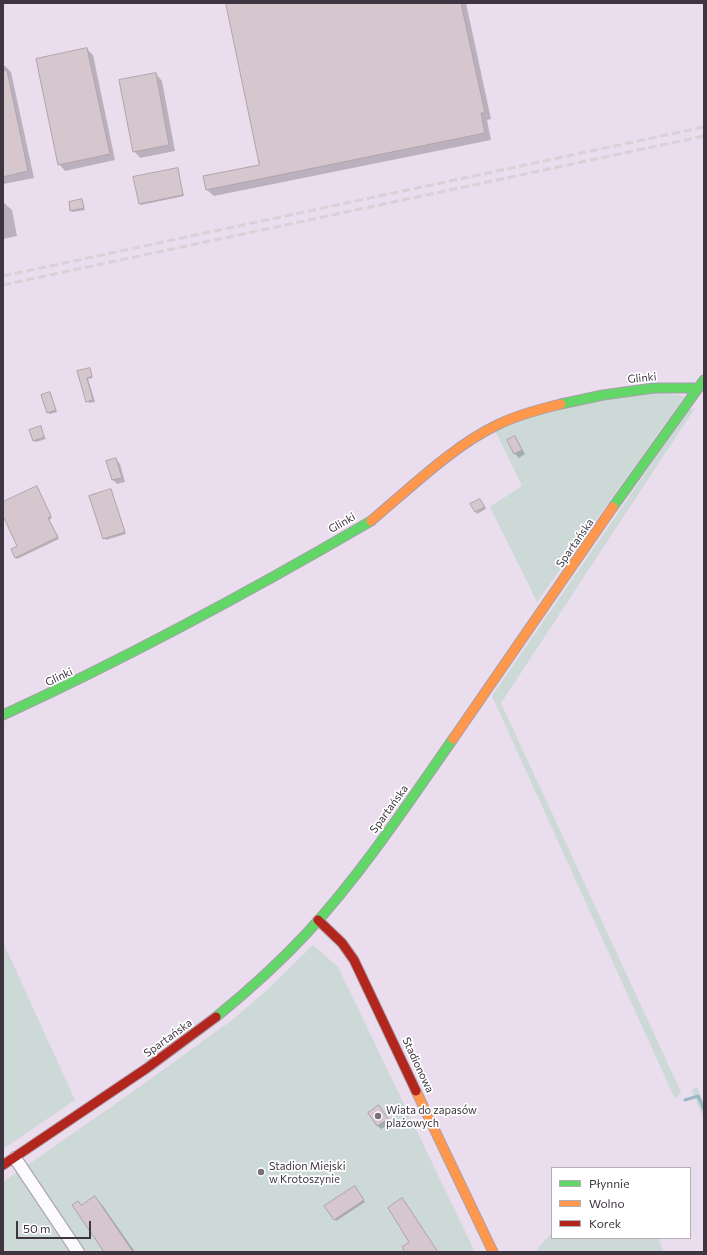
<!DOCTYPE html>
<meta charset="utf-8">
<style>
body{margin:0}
#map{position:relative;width:707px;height:1255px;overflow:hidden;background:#eadded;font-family:Commissioner,sans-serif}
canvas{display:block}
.frame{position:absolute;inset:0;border:4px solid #3e3540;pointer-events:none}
.legend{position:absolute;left:551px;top:1167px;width:140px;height:72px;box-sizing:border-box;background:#fff;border:1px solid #b2aeb3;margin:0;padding:5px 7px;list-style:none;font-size:12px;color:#3e3540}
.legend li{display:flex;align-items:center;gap:8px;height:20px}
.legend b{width:20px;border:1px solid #b2aeb3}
.scale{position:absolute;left:16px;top:1221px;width:75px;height:18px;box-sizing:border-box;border:2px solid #3e3540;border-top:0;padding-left:5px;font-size:12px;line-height:14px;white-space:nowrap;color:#3e3540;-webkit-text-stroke:3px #fff;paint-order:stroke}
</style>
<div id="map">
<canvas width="707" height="1255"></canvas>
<div class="frame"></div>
<ul class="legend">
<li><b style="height:5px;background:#63d668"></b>Płynnie</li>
<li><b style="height:5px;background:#ff974d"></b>Wolno</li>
<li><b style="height:5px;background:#b3261e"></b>Korek</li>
</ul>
<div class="scale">50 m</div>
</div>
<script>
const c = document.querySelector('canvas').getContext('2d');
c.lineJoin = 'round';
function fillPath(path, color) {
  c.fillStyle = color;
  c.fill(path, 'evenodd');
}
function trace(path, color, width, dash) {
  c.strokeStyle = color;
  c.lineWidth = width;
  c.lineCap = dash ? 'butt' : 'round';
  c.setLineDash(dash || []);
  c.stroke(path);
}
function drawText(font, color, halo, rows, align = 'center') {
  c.font = font + ' Commissioner,sans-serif';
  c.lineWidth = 3.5;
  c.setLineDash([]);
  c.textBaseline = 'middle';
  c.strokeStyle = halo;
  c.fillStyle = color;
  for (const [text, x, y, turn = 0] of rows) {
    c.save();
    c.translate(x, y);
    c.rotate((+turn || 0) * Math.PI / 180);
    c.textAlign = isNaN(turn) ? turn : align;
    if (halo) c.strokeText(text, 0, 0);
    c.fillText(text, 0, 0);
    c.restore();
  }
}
fillPath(new Path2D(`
 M647,391L685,396L537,602L490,507L522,486L494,428L525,417Z
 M695,408L501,703L681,1092L675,1099L492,696L688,411Z
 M3,942L75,1100L3,1149Z
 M313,945L338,967L475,1252H3V1182L131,1093L232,1020L265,992Z
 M697,1087L704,1103V1118L691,1090Z
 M552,1232V1238H658L664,1252H535Z`), '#ccd9d7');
fillPath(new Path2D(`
 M227,3H466L491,119L487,120L491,140L214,196L207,190L260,166Z
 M87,49L93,55L115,160L65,171L59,164Z
 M3,66H5L11,72L34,178L3,184Z
 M156,74L162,81L175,151L140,158L134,151Z
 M177,169L184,196L141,205L140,203Z
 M82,200L85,210L73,212L71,211Z
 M3,202L12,210L17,236L3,239Z
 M90,369L93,378L88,379L95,402L89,403L78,372Z
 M49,393L57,412L50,414L48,413Z
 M40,427L46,439L36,442L34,441Z
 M515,437L525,454L519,458L515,454Z
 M116,459L120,464L125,482L117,484L113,480L107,462Z
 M38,489L52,518L49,520L59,539L17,559L16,557L18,546L3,514V503Z
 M111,491L126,534L106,540L104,538Z
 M482,502L486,509L477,514L472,505Z
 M379,1107L391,1123L381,1129L377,1125Z
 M355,1187L365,1202L336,1221L326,1207Z
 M95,1197L103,1206L135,1252H104L73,1205L82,1206Z`), '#0003');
trace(new Path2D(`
 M685,1100L698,1096L704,1109`), '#99b9c6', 3);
const building = new Path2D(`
 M226,3H461L485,113H481L485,133L206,190L203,176L259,165Z
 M87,48L110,154L58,165L36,59Z
 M7,70L28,171L3,177V71Z
 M156,73L169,145L133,152L119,80Z
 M178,168L183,195L139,204L133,177Z
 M82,199L84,208L70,211L69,202Z
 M90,368L92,376L87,378L93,400L86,402L77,371Z
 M50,392L56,410L47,413L41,395Z
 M41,426L44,437L33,441L29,430Z
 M515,436L522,450L514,454L507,440Z
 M116,458L122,478L112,480L106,461Z
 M37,486L51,516L48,518L58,537L15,558L11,549L17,546L3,516V502Z
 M111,489L125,532L103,539L89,496Z
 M480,499L485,507L475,512L470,504Z
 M379,1105L388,1119L377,1126L368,1113Z
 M355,1186L364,1200L334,1220L324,1206Z
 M95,1196L133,1252H104L72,1205L78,1201L81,1205Z
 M402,1198L407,1205L438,1252H405L402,1247L409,1242L388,1208Z`);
fillPath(building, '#d6c6cd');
trace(building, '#b0a4aa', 1);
const street = new Path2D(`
 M15,1158L78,1252`);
const fast = new Path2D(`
 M561,404L603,395L654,388H698
 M613,507L704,380
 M3,715C129,657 251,591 371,521
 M216,1017C248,991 279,963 307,933C362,873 407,805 453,739`);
const slow = new Path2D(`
 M371,521C409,489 453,446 497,425C517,415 540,409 561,404
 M453,739L613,507
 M416,1091L493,1252`);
const jam = new Path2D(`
 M318,920L342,943L354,960L416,1091
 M3,1165L147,1068L216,1017`);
trace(street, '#a79eaa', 14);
trace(fast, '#a79eaa', 11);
trace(slow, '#a79eaa', 11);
trace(jam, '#a79eaa', 11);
trace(street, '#fcfafc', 12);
trace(fast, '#63d668', 9);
trace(slow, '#ff974d', 9);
trace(jam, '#b3261e', 9);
trace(new Path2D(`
 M3,276L704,127
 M3,285L704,136`), '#d6d2d6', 3, [8, 4]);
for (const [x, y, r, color] of [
 [378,1116,4,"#7a707d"],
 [261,1172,4,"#7a707d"]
]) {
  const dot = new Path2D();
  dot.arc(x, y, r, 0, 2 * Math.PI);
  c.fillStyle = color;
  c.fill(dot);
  trace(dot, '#fff', 1.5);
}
drawText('11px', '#3e3540', '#fff', [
 ["Glinki",642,378,-6],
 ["Glinki",342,523,-30],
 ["Spartańska",575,543,-55],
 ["Glinki",59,677,-25],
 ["Spartańska",389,809,-54],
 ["Spartańska",168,1038,-36],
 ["Stadionowa",418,1065,65]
]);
drawText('11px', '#3e3540', '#fff', [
 ["Wiata do zapasów",386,1110],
 ["plażowych",386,1123],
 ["Stadion Miejski",269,1166],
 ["w Krotoszynie",269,1179]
], 'left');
</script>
